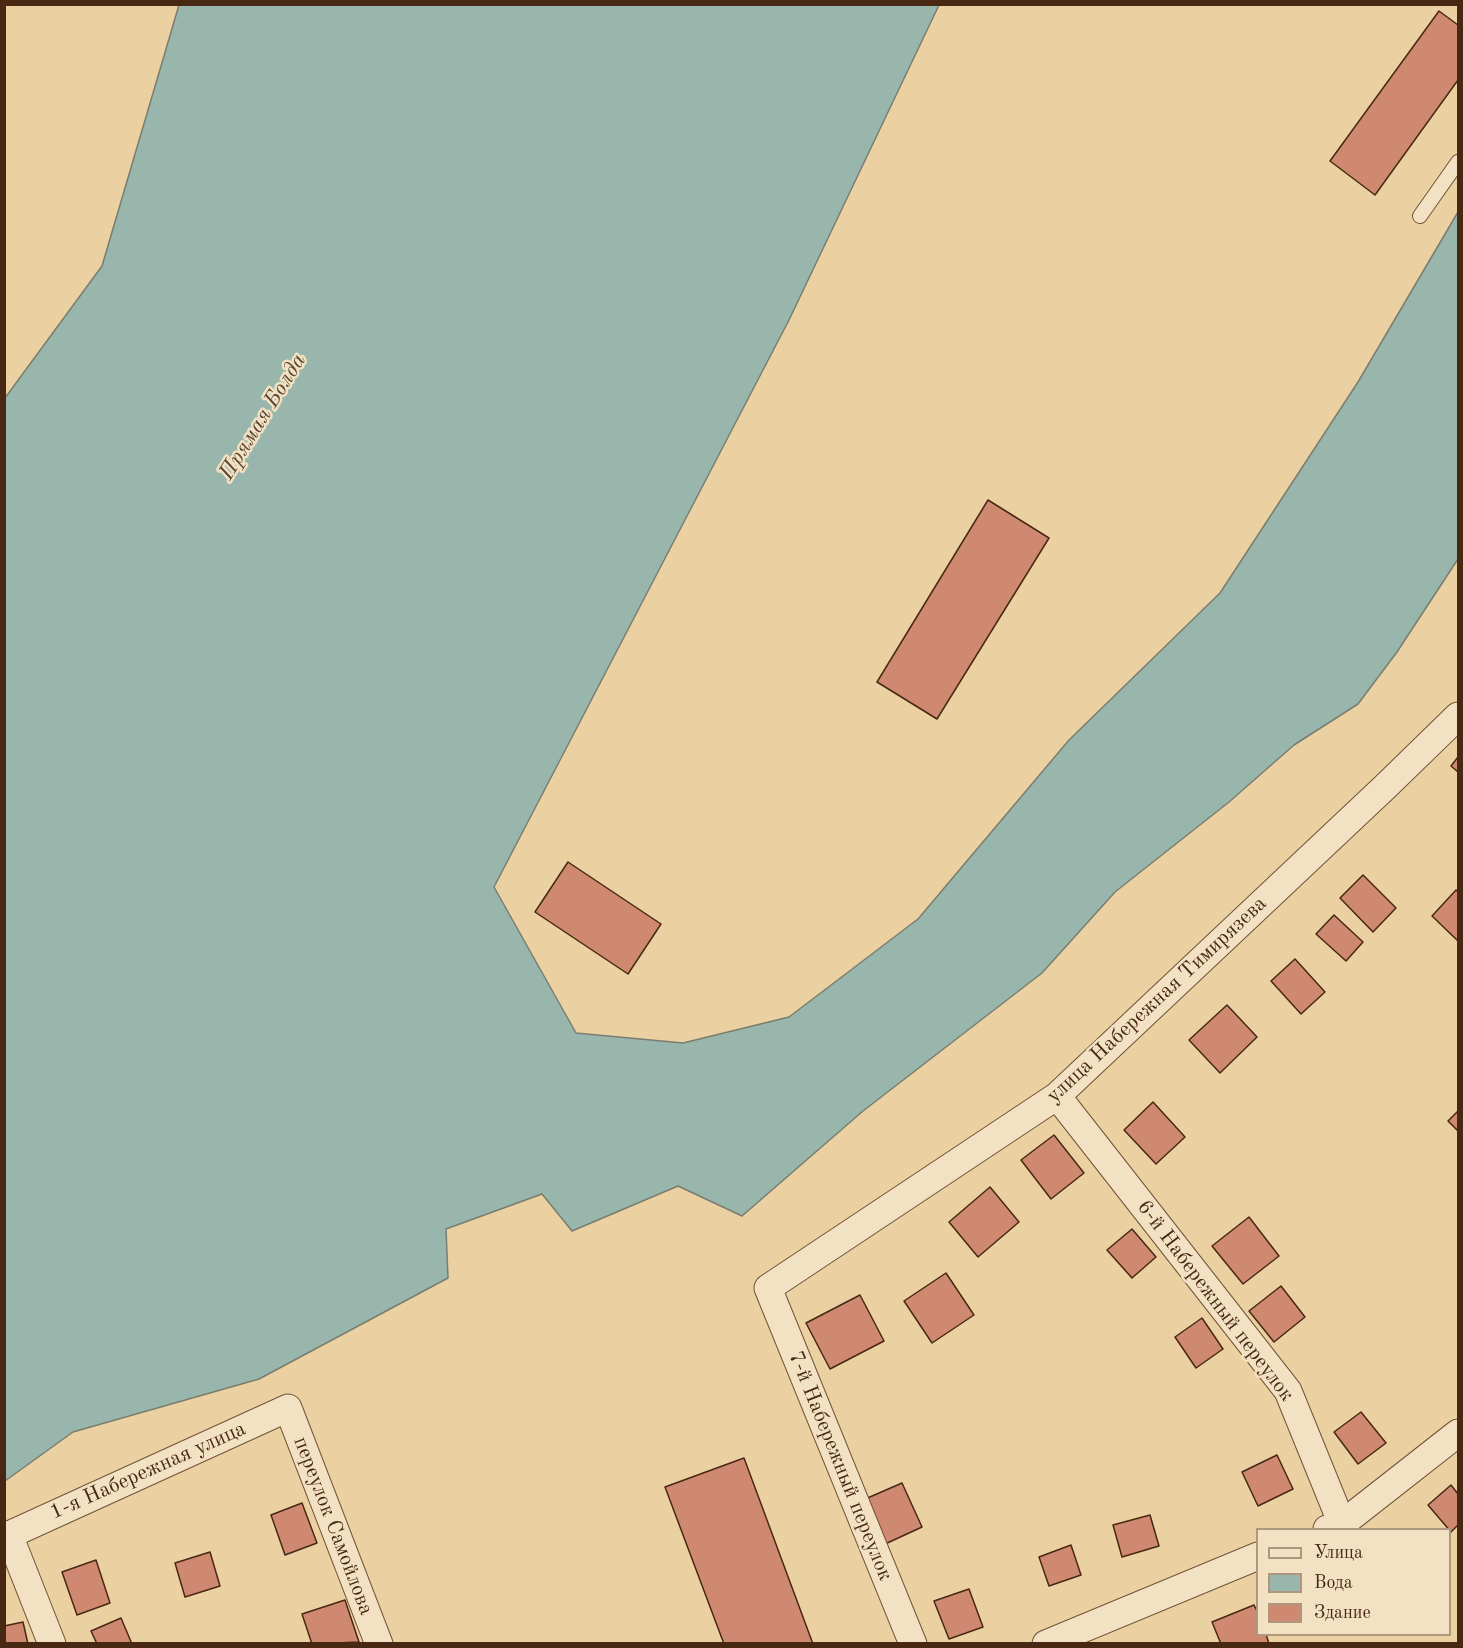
<!DOCTYPE html>
<meta charset="utf-8">
<style>
body{margin:0}
#map{position:relative;width:1463px;height:1648px;overflow:hidden;background:#ebd1a2;font-family:"Old Standard TT",serif}
canvas{display:block}
.frame{position:absolute;inset:0;border:6px solid #482813;pointer-events:none}
.legend{position:absolute;left:1256px;top:1528px;width:195px;height:108px;box-sizing:border-box;background:#f2e1c3;border:2px solid #ae977d;margin:0;padding:8px 10px;list-style:none;font-size:18px;color:#482813}
.legend li{display:flex;align-items:center;gap:12px;height:30px}
.legend b{width:30px;border:2px solid #ae977d}
</style>
<div id="map">
<canvas width="1463" height="1648"></canvas>
<div class="frame"></div>
<ul class="legend">
<li><b style="height:8px;background:#f2e1c3"></b>Улица</li>
<li><b style="height:16px;background:#99b6ac"></b>Вода</li>
<li><b style="height:16px;background:#ce8970"></b>Здание</li>
</ul>
</div>
<script>
const c = document.querySelector('canvas').getContext('2d');
c.lineJoin = 'round';
function fillPath(path, color) {
  c.fillStyle = color;
  c.fill(path, 'evenodd');
}
function trace(path, color, width, dash) {
  c.strokeStyle = color;
  c.lineWidth = width;
  c.lineCap = dash ? 'butt' : 'round';
  c.setLineDash(dash || []);
  c.stroke(path);
}
function drawText(font, color, halo, rows, align = 'center') {
  c.font = font + ' "Old Standard TT",serif';
  c.lineWidth = 5;
  c.setLineDash([]);
  c.textBaseline = 'middle';
  c.strokeStyle = halo;
  c.fillStyle = color;
  for (const [text, x, y, turn = 0] of rows) {
    c.save();
    c.translate(x, y);
    c.rotate((+turn || 0) * Math.PI / 180);
    c.textAlign = isNaN(turn) ? turn : align;
    if (halo) c.strokeText(text, 0, 0);
    c.fillText(text, 0, 0);
    c.restore();
  }
}
const water = new Path2D(`
 M179,5H939L789,320L494,887L576,1033L683,1043L789,1017L918,919L1069,740L1220,593L1358,382L1458,212V559L1397,652L1358,704L1294,745L1229,802L1115,892L1042,973L863,1111L742,1216L678,1186L572,1231L542,1194L446,1229L448,1278L259,1379L73,1432L5,1481V398L102,266Z`);
fillPath(water, '#99b6ac');
trace(water, '#797d6f', 1.5);
const building = new Path2D(`
 M1439,11L1458,25V80L1375,195L1330,161Z
 M988,500L1049,538L937,719L877,682Z
 M1458,757V772L1451,766Z
 M568,862L661,924L628,974L535,912Z
 M1363,875L1396,908L1373,932L1340,898Z
 M1456,890L1458,892V941L1432,916Z
 M1334,915L1363,942L1346,961L1316,934Z
 M1295,959L1325,992L1301,1014L1271,981Z
 M1227,1005L1257,1037L1220,1073L1189,1040Z
 M1153,1102L1185,1137L1156,1164L1124,1130Z
 M1458,1111V1131L1448,1121Z
 M1054,1135L1084,1173L1051,1199L1021,1160Z
 M990,1187L1019,1222L978,1257L949,1222Z
 M1249,1217L1279,1256L1243,1284L1212,1246Z
 M1132,1229L1156,1257L1132,1278L1107,1250Z
 M946,1273L974,1315L932,1343L904,1301Z
 M1281,1286L1305,1317L1274,1342L1249,1311Z
 M860,1295L884,1341L830,1369L806,1323Z
 M1202,1318L1223,1349L1196,1368L1175,1337Z
 M1361,1412L1386,1443L1358,1464L1334,1432Z
 M1277,1455L1293,1489L1258,1506L1242,1472Z
 M744,1458L813,1644H724L665,1487Z
 M902,1483L922,1527L883,1545L863,1500Z
 M1451,1485L1458,1494V1525L1451,1532L1428,1505Z
 M302,1503L317,1543L285,1555L271,1515Z
 M1150,1515L1159,1546L1122,1557L1113,1525Z
 M1071,1545L1081,1575L1049,1586L1039,1557Z
 M210,1552L220,1586L185,1597L175,1563Z
 M96,1560L110,1603L77,1615L62,1572Z
 M969,1589L983,1627L949,1639L934,1601Z
 M345,1600L359,1642L312,1644L302,1614Z
 M1254,1605L1258,1613V1634H1266L1269,1644H1221L1212,1622Z
 M121,1618L132,1644H97L91,1631Z
 M23,1622L28,1644H4V1626Z`);
fillPath(building, '#ce8970');
trace(building, '#482813', 1.5);
const service = new Path2D(`
 M1420,216L1458,162`);
const minor = new Path2D(`
 M1057,1096L1288,1391L1342,1524
 M1327,1529L1342,1524L1458,1433
 M52,1644L9,1535L288,1408L379,1644
 M913,1644L768,1288L1057,1096L1386,786L1458,716
 M1046,1644L1258,1556`);
trace(service, '#715237', 16);
trace(minor, '#715237', 29);
trace(service, '#f2e1c3', 14);
trace(minor, '#f2e1c3', 27);
drawText('21px', '#482813', '#f2e1c3', [
 ["улица Набережная Тимирязева",1157,1000,-43],
 ["6-й Набережный переулок",1215,1301,53],
 ["7-й Набережный переулок",840,1466,68],
 ["1-я Набережная улица",148,1471,-24],
 ["переулок Самойлова",333,1526,69]
]);
drawText('italic 22px', '#584432', '#f2e1c3', [
 ["Прямая Болда",263,417,-58]
]);
</script>
